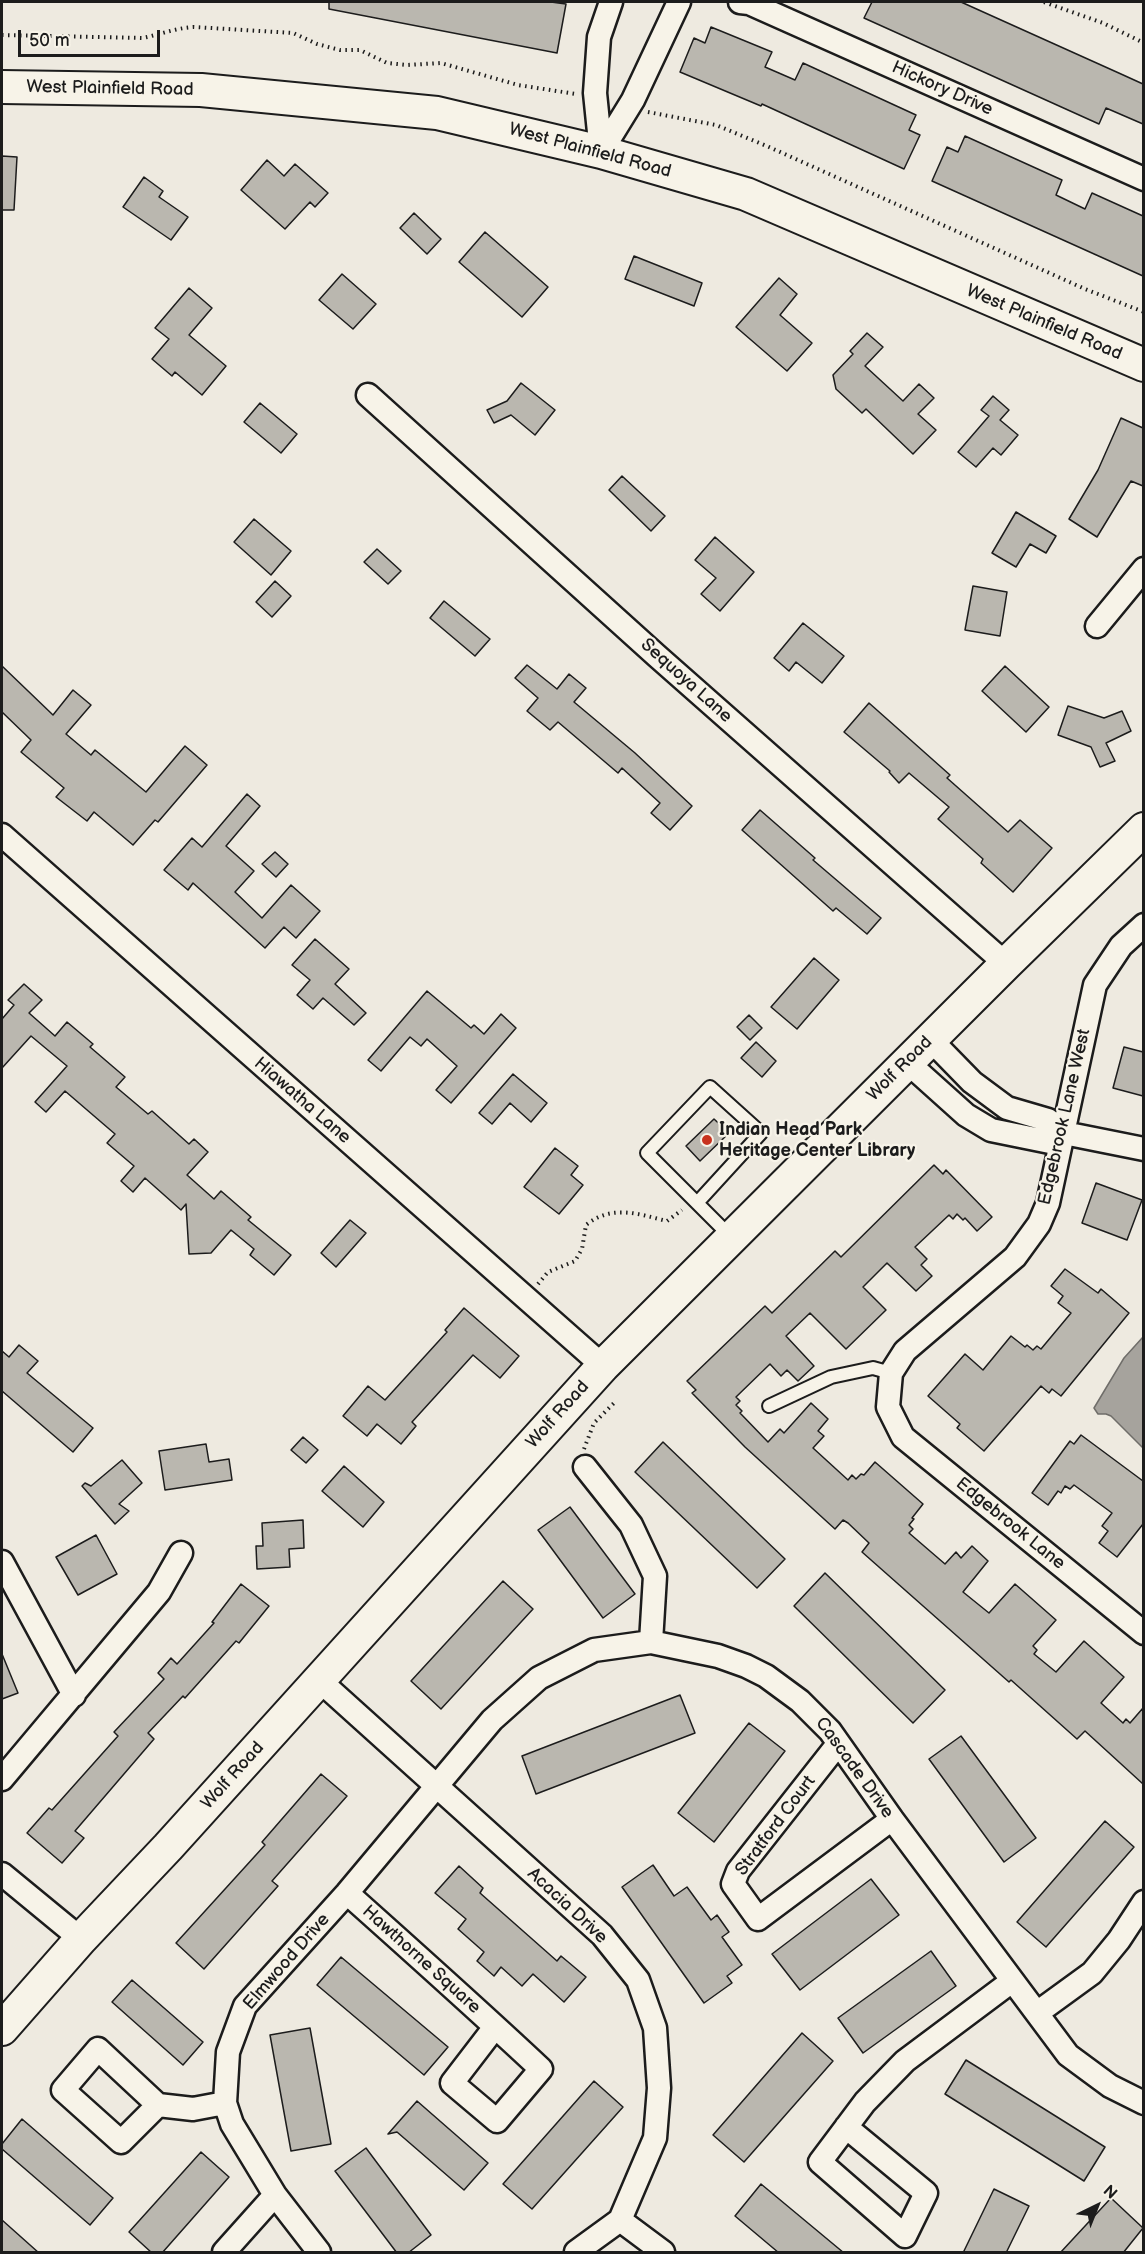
<!DOCTYPE html>
<style>
body{margin:0}
#map{position:relative;width:1145px;height:2254px;overflow:hidden;background:#eeeae0;font-family:"Balsamiq Sans",sans-serif}
canvas{display:block}
.frame{position:absolute;inset:0;border:3px solid #1c1c1c;pointer-events:none}
.north{position:absolute;left:1067px;top:2176px;width:60px;height:60px;-webkit-text-stroke:4px #f7f3e8;paint-order:stroke;rotate:43deg;font-size:16px;font-weight:700;line-height:24px;text-align:center;color:#1c1c1c}
.north::after{content:'';display:block;margin:auto;width:21px;height:27px;background:#1c1c1c;clip-path:polygon(50% 0,100% 100%,50% 72%,0 100%)}
.scale{position:absolute;left:18px;top:30px;width:142px;height:27px;box-sizing:border-box;border:3px solid #1c1c1c;border-top:0;padding-left:8px;font-size:18px;line-height:21px;white-space:nowrap;color:#1c1c1c;-webkit-text-stroke:4px #f7f3e8;paint-order:stroke}
</style>
<div id="map">
<canvas width="1145" height="2254"></canvas>
<div class="frame"></div>
<div class="north">N</div>
<div class="scale">50 m</div>
</div>
<script>
const c = document.querySelector('canvas').getContext('2d');
c.lineJoin = 'round';
function fillPath(path, color) {
  c.fillStyle = color;
  c.fill(path, 'evenodd');
}
function trace(path, color, width, dash) {
  c.strokeStyle = color;
  c.lineWidth = width;
  c.lineCap = dash ? 'butt' : 'round';
  c.setLineDash(dash || []);
  c.stroke(path);
}
function drawText(font, color, halo, rows, align = 'center') {
  c.font = font + ' "Balsamiq Sans",sans-serif';
  c.lineWidth = 4.5;
  c.setLineDash([]);
  c.textBaseline = 'middle';
  c.strokeStyle = halo;
  c.fillStyle = color;
  for (const [text, x, y, turn = 0] of rows) {
    c.save();
    c.translate(x, y);
    c.rotate((+turn || 0) * Math.PI / 180);
    c.textAlign = isNaN(turn) ? turn : align;
    if (halo) c.strokeText(text, 0, 0);
    c.fillText(text, 0, 0);
    c.restore();
  }
}
const water = new Path2D(`
 M1143,1337V1448L1111,1416L1106,1414H1098L1094,1408L1124,1358Z`);
fillPath(water, '#a6a39d');
trace(water, '#6f6d69', 1.5);
const building = new Path2D(`
 M329,2H551L566,4L557,53L329,9Z
 M872,2H961L1121,74L1143,84V124L1106,108L1099,124L864,18Z
 M711,27L772,52L765,67L795,80L803,63L916,115L909,130L920,135L904,169L762,104L761,106L680,72L694,38L705,43Z
 M965,136L1062,180L1056,195L1085,209L1092,193L1143,216V276L932,181L947,147L958,152Z
 M2,156L17,157L14,210H2Z
 M267,160L284,176L295,164L328,193L315,207L310,202L285,229L241,190Z
 M144,177L163,191L159,197L188,217L171,240L123,207Z
 M414,213L441,239L427,254L400,228Z
 M485,232L548,287L522,317L459,262Z
 M634,256L702,283L694,306L625,279Z
 M342,274L376,304L353,329L319,300Z
 M779,278L797,294L780,315L812,343L787,371L736,327Z
 M189,288L212,308L189,335L226,366L202,395L175,372L172,376L152,359L169,339L155,328Z
 M867,333L883,347L865,366L903,401L919,384L934,398L918,414L936,430L913,454L866,409L862,413L836,389L833,375L853,354L850,351Z
 M521,383L555,410L535,435L511,415L494,423L487,410L507,401Z
 M993,396L1009,410L1000,420L1018,435L1001,455L993,448L976,467L958,452L989,416L981,410Z
 M260,403L297,434L281,453L244,422Z
 M1121,418L1143,428V486L1131,481L1097,537L1069,519L1098,470Z
 M622,476L665,516L651,531L609,490Z
 M1016,512L1056,536L1046,553L1030,544L1016,567L992,553Z
 M254,519L291,551L271,575L234,542Z
 M715,537L754,572L720,611L701,594L716,578L695,560Z
 M377,549L401,571L388,584L364,562Z
 M275,581L291,596L272,617L256,602Z
 M973,586L1007,592L1000,636L965,630Z
 M444,601L490,639L475,656L430,618Z
 M803,623L844,656L822,683L796,662L789,671L774,658Z
 M527,665L557,689L569,674L586,688L574,702L635,753L692,806L670,830L651,813L660,803L622,768L618,773L558,722L550,730L527,711L538,698L515,678Z
 M2,666L53,715L73,690L91,705L66,734L91,755L95,750L146,792L185,746L207,765L158,822L155,820L133,845L94,812L87,821L56,797L64,788L21,752L31,740L2,712Z
 M1005,666L1049,707L1026,732L982,691Z
 M869,703L950,775L947,778L1008,832L1020,820L1052,848L1013,892L981,863L983,859L938,819L949,807L909,773L899,783L889,772L890,771L844,732Z
 M1068,706L1104,718L1122,711L1131,731L1106,743L1115,761L1100,767L1091,747L1058,735Z
 M247,794L260,806L226,846L254,871L235,892L262,918L291,885L320,911L296,938L284,927L265,948L193,883L188,890L164,870L192,838L202,847Z
 M760,810L815,858L813,860L881,918L867,934L836,908L833,911L742,830Z
 M275,852L288,864L276,877L262,864Z
 M315,939L349,969L335,984L366,1013L354,1025L323,998L313,1009L297,995L310,980L292,965Z
 M814,958L839,980L797,1029L771,1007Z
 M24,984L42,1000L29,1013L55,1036L67,1022L93,1044L90,1047L125,1077L116,1087L148,1114L152,1111L189,1144L194,1139L208,1152L187,1175L214,1199L221,1191L251,1217L248,1220L291,1255L274,1275L250,1255L254,1249L231,1230L211,1253L189,1254L186,1204L181,1210L145,1178L133,1192L121,1181L134,1166L107,1143L115,1134L65,1091L46,1112L35,1102L67,1066L31,1036L2,1068V1019L14,1005L8,1000Z
 M427,991L471,1028L474,1025L484,1034L501,1014L516,1028L451,1103L436,1090L457,1066L427,1039L421,1046L410,1037L381,1071L368,1060Z
 M749,1015L762,1028L750,1040L737,1027Z
 M756,1042L776,1061L762,1077L741,1058Z
 M1124,1047L1143,1052V1096L1113,1088Z
 M513,1074L547,1103L531,1122L510,1103L492,1124L479,1113Z
 M714,1119L729,1133L700,1161L686,1146Z
 M555,1148L578,1166L571,1175L583,1185L559,1214L524,1187Z
 M934,1165L943,1174L946,1170L992,1217L977,1231L965,1218L963,1220L957,1214L953,1219L949,1215L915,1247L927,1259L921,1265L932,1276L916,1291L887,1263L863,1287L886,1310L846,1349L810,1313L786,1336L814,1366L798,1381L787,1370L781,1376L770,1364L736,1397L740,1401L736,1405L742,1411L740,1413L768,1442L780,1429L784,1433L811,1403L828,1419L818,1431L824,1436L813,1448L848,1480L852,1475L856,1479L861,1474L864,1475L875,1462L923,1504L912,1518L914,1519L909,1525L913,1529L909,1533L945,1564L956,1552L961,1558L972,1546L988,1561L963,1592L989,1613L1015,1584L1056,1620L1033,1646L1037,1650L1034,1654L1056,1672L1084,1641L1124,1677L1101,1703L1123,1723L1126,1719L1130,1723L1143,1708V1784L1085,1731L1077,1739L1011,1680L1009,1682L862,1552L869,1543L848,1523L843,1520L835,1529L745,1447L692,1393L696,1390L687,1381L765,1306L772,1313L835,1251L841,1257Z
 M1096,1183L1142,1200L1127,1240L1082,1223Z
 M350,1220L366,1233L336,1267L321,1253Z
 M1065,1269L1098,1293L1101,1289L1129,1313L1061,1396L1052,1389L1049,1393L1041,1386L984,1451L957,1428L960,1424L928,1396L965,1354L983,1370L1011,1336L1025,1347L1027,1345L1033,1350L1037,1346L1041,1349L1071,1313L1058,1303L1063,1296L1051,1286Z
 M464,1308L519,1356L500,1378L473,1355L412,1422L416,1426L401,1444L377,1424L367,1436L343,1416L368,1386L385,1400L447,1332L445,1330Z
 M19,1345L38,1361L27,1373L93,1428L73,1452L2,1391V1351L9,1357Z
 M1081,1435L1143,1481V1524L1117,1557L1099,1543L1108,1531L1102,1526L1112,1513L1074,1485L1070,1489L1065,1486L1061,1493L1058,1491L1048,1505L1032,1493L1070,1441L1074,1444Z
 M303,1437L318,1450L306,1463L291,1450Z
 M663,1442L785,1559L757,1588L635,1472Z
 M206,1444L209,1462L229,1459L232,1480L165,1490L159,1451Z
 M122,1460L142,1483L119,1504L129,1511L115,1524L82,1486L85,1483L91,1486Z
 M344,1466L384,1502L363,1527L322,1491Z
 M570,1507L635,1594L603,1618L538,1530Z
 M303,1520L304,1548L289,1549L290,1567L257,1569L256,1546H263L262,1523Z
 M96,1535L117,1574L78,1595L56,1557Z
 M825,1573L945,1690L913,1723L794,1606Z
 M503,1581L533,1609L441,1709L411,1681Z
 M241,1584L269,1606L239,1643L236,1641L185,1698L183,1696L148,1733L154,1739L75,1831L84,1838L62,1863L27,1833L49,1808L52,1810L118,1736L114,1732L164,1679L158,1673L171,1658L177,1664L214,1623L212,1622Z
 M2,1654L18,1693L2,1699Z
 M680,1695L695,1733L536,1794L522,1756Z
 M749,1723L785,1751L714,1842L678,1813Z
 M961,1736L1036,1838L1004,1862L929,1759Z
 M321,1774L347,1796L272,1881L278,1886L204,1969L176,1943L265,1845L262,1842Z
 M1105,1821L1134,1847L1046,1947L1017,1922Z
 M653,1865L674,1896L687,1887L711,1920L717,1915L729,1932L722,1937L742,1965L727,1976L732,1983L704,2003L622,1887Z
 M459,1866L483,1888L480,1893L557,1961L561,1956L586,1977L564,2002L533,1974L522,1986L501,1967L494,1976L477,1961L484,1952L458,1929L466,1919L435,1893Z
 M871,1879L899,1915L800,1990L772,1954Z
 M931,1951L956,1986L863,2053L838,2018Z
 M341,1957L448,2047L424,2075L317,1985Z
 M132,1980L203,2042L183,2065L112,2002Z
 M310,2028L331,2144L291,2151L270,2035Z
 M802,2033L833,2061L744,2162L713,2135Z
 M966,2060L1105,2147L1084,2181L945,2094Z
 M594,2081L623,2107L532,2209L503,2184Z
 M417,2101L488,2163L464,2190L397,2132L388,2134Z
 M22,2119L113,2198L90,2225L2,2149V2144Z
 M366,2148L431,2235L408,2253H397L335,2171Z
 M201,2152L229,2177L162,2253H152L129,2232Z
 M761,2184L844,2253H779L735,2216Z
 M994,2189L1029,2206L1006,2253H963Z
 M1111,2198L1143,2228L1123,2253H1060Z
 M2,2220L39,2253H2Z`);
fillPath(building, '#bab7af');
trace(building, '#1c1c1c', 1.5);
const lane = new Path2D(`
 M697,1203L761,1133L710,1087L647,1153L731,1237
 M769,1406L831,1377L873,1368L891,1373`);
const street = new Path2D(`
 M740,2L749,3L1144,179
 M601,152L633,100L679,2
 M601,152L595,93L599,37L611,2
 M368,395L657,656L1006,964
 M1097,626L1144,569
 M2,835L603,1366
 M1144,925L1121,946L1095,985L1048,1203L1039,1224L1015,1257L905,1351L891,1373L888,1407L903,1437L1144,1633
 M930,1039L972,1082L1007,1108L1048,1120L1064,1133L1144,1149
 M907,1062L966,1115L991,1130L1050,1142L1064,1133
 M585,1467L631,1525L655,1576L651,1642
 M2,1562L74,1695
 M319,1680L602,1935L638,1980L655,2028L659,2088L655,2138L620,2220L576,2252
 M838,1744L738,1871L733,1884L758,1919L892,1819
 M2,1779L159,1592L181,1553
 M2,1874L81,1939
 M347,1893C412,1951 477,2009 541,2069L497,2121L452,2083L495,2027
 M1037,2013L1092,1973L1119,1940L1144,1902
 M98,2049L158,2105L121,2142L63,2090Z
 M158,2105L193,2109L225,2103
 M846,2127L926,2193L905,2236L820,2162L865,2102L905,2061L1012,1981
 M275,2195L232,2124L225,2103L228,2052L245,2006L347,1893L492,1720L539,1678L594,1650L651,1642L718,1656L746,1666L766,1676L800,1701L830,1731L892,1819L1068,2055L1110,2086L1144,2103
 M620,2220L663,2252
 M224,2252L275,2195L319,2252`);
const secondary = new Path2D(`
 M2,87L201,90L437,113L601,152L746,194L1144,365
 M2,2029L81,1939L168,1847L603,1366L1006,964L1144,829`);
trace(lane, '#1c1c1c', 16);
trace(street, '#1c1c1c', 27);
trace(secondary, '#1c1c1c', 36);
trace(new Path2D(`
 M1044,2L1103,23L1144,43
 M2,35L142,38C159,35 175,28 194,27L293,33L317,44L340,50H360L387,63L407,65L441,63L518,85L576,94
 M648,112L716,125L769,147L1085,289L1144,312
 M538,1284L548,1272L575,1261L582,1249L586,1225C612,1204 638,1214 667,1221L682,1210
 M584,1449L594,1423L616,1401`), '#1c1c1c', 4, [1.5, 4.5]);
trace(lane, '#f7f3e8', 12);
trace(street, '#f7f3e8', 22);
trace(secondary, '#f7f3e8', 32);
for (const [x, y, r, color] of [
 [707,1140,6,"#c8321e"]
]) {
  const dot = new Path2D();
  dot.arc(x, y, r, 0, 2 * Math.PI);
  c.fillStyle = color;
  c.fill(dot);
  trace(dot, '#f7f3e8', 2);
}
drawText('18px', '#1c1c1c', '#f7f3e8', [
 ["West Plainfield Road",110,89,1],
 ["Hickory Drive",942,89,24],
 ["West Plainfield Road",590,151,15],
 ["West Plainfield Road",1044,323,23],
 ["Sequoya Lane",686,681,42],
 ["Wolf Road",900,1069,-45],
 ["Hiawatha Lane",302,1101,41],
 ["Edgebrook Lane West",1065,1117,-77],
 ["Wolf Road",558,1415,-48],
 ["Edgebrook Lane",1010,1524,39],
 ["Cascade Drive",854,1768,54],
 ["Wolf Road",233,1776,-48],
 ["Stratford Court",776,1826,-53],
 ["Acacia Drive",567,1906,43],
 ["Hawthorne Square",421,1960,42],
 ["Elmwood Drive",287,1962,-49]
]);
drawText('bold 18px', '#1c1c1c', '#f7f3e8', [
 ["Indian Head Park",719,1130],
 ["Heritage Center Library",719,1151]
], 'left');
</script>
